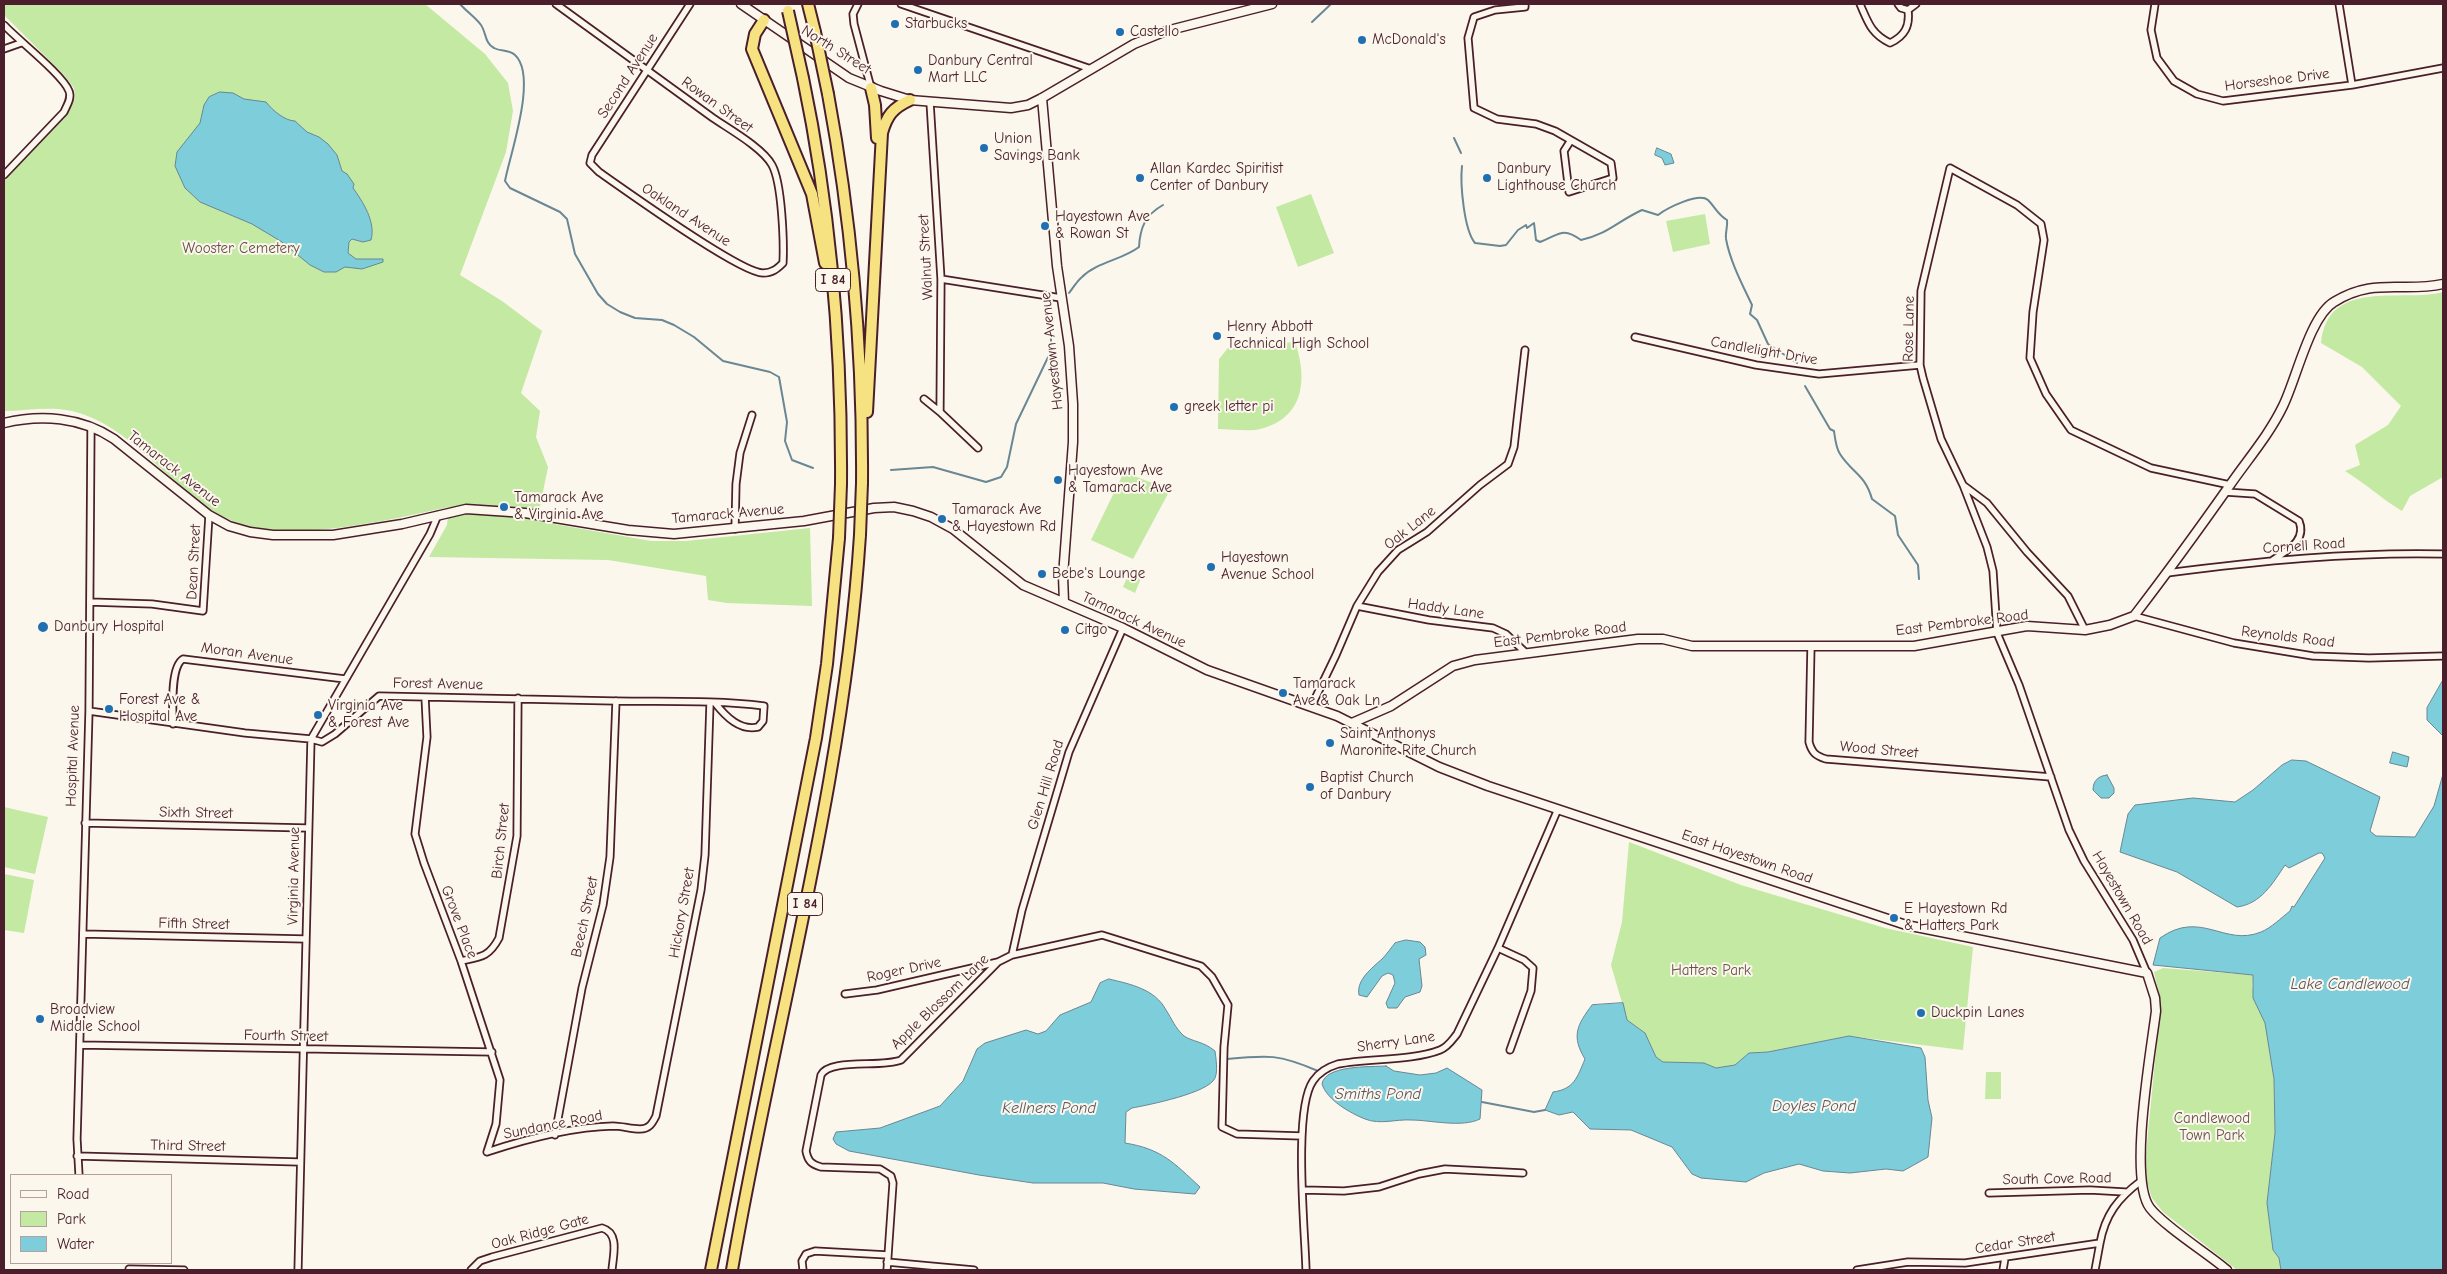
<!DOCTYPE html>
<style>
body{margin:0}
#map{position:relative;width:2447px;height:1274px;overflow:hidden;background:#fbf7ec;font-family:"Comic Neue",sans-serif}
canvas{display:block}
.frame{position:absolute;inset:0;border:5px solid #4a1f2b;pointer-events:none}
.legend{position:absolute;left:10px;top:1174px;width:162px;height:90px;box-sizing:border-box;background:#fbf7ec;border:1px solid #b4a19f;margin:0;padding:6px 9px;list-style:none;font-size:15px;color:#4a1f2b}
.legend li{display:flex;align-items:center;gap:10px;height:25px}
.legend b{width:25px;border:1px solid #b4a19f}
</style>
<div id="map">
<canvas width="2447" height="1274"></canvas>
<div class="frame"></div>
<ul class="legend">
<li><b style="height:6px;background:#fbf7ec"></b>Road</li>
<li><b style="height:14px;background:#c3e9a3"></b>Park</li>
<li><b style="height:14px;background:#7dcdda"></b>Water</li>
</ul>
</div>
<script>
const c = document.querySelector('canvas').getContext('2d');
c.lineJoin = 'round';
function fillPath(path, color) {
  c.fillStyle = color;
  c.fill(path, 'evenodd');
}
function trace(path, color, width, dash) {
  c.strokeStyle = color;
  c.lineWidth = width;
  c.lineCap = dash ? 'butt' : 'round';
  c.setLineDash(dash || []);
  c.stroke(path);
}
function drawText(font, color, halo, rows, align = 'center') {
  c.font = font + ' "Comic Neue",sans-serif';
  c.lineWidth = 4;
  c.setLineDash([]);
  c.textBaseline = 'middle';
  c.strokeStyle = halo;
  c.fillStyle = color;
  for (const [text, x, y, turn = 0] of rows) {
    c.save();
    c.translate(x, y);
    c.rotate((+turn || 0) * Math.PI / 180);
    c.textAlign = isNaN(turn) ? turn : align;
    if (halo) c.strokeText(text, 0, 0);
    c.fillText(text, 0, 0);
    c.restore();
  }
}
fillPath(new Path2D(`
 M4,4H425L485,54L508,83L513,111L506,152L460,275L502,301L542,331L521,393L540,411L536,437L548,467L537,521L651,541H686L810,528L812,606L727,603L708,600L706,576L608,560L429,557L447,525L449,507C393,519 294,543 240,524C176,501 139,427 72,411C49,406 26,411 4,411V181L67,114L75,98L74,88L64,75L4,15Z
 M1311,194L1334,253L1298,267L1276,207Z
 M1705,214L1710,244L1673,252L1666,221Z
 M2443,292V477L2410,496L2402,511C2382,499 2365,483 2345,471L2360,465L2355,445L2388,425L2401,406L2362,367L2321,343C2328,277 2401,303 2443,292Z
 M1295,342C1308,380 1304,418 1260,429C1248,432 1231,429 1218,429L1219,359L1228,348Z
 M1124,472L1170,490L1133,559L1091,540Z
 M1131,568L1143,573L1135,593L1123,587Z
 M4,807L48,817L35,874L4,867Z
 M1629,842L1741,885L1885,928L1973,947L1963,1050L1849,1036L1768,1052L1749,1053L1735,1065L1716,1068L1704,1063L1663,1062L1656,1057L1645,1033L1627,1020L1611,965L1622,922Z
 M4,874L34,880L24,933L4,930Z
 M2163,968L2253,975L2252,986L2257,1007L2265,1023L2274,1079L2275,1133L2267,1203L2273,1250L2279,1258L2281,1270H2237L2163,1212L2152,1198L2144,1174L2158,1030L2159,994L2154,972Z
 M1986,1072H2001V1099H1985Z`), '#c3e9a3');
const water = new Path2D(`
 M220,92L233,93L244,99L266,102C272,110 285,121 295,121L307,132L319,137L328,144L337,155L342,171L347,174L354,184L353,188C363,202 376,222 371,240L363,242L352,239L349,242L348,253L356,259H383V262L362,269L345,267L336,272H324L310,265L282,242L252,224L200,202L185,188L175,166L177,152L200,123L204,105L209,97Z
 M1657,148L1671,154L1674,163L1665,165L1662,158L1655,155Z
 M2443,680V736L2427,720V708Z
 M2393,752L2409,757L2407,767L2390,763Z
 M2292,760L2306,761L2380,797L2370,831L2376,836L2415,837L2434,806L2443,774V1270H2281L2279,1258L2273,1250L2267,1203L2275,1133L2274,1079L2265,1023L2253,998V975L2153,965L2160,938C2201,909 2224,947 2261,932C2271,928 2281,918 2290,911L2292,906L2294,907L2325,858L2322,853H2319L2289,868L2285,865C2273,883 2261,904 2237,907L2177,872L2120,852L2128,814L2135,805L2193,798L2235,802L2253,790L2282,765Z
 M2107,775L2114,788V793L2109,798H2101L2093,790C2093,781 2098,776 2107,775Z
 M1406,940L1420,942L1425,947L1426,955L1419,959L1422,986L1420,992L1405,997L1397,1008H1388L1386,1003L1395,983L1393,975L1388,973L1382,976L1367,997L1359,995C1356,980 1372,968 1382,959C1387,954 1391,948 1395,943Z
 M1109,979C1130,984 1155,989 1166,1010C1172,1019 1175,1028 1184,1036C1193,1042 1203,1041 1215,1051C1216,1059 1218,1071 1215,1078C1209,1093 1148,1105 1132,1108L1126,1112L1125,1143C1162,1149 1174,1163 1200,1187L1195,1194L1134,1189L1103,1183H1033L979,1175L849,1151L836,1144L833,1139L836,1132L880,1128L940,1106L963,1081L977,1049L985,1043L1026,1030L1038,1034L1046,1031L1060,1015L1091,1002L1100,983Z
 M1623,1003L1627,1020L1645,1033L1656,1057L1663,1062L1704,1063L1716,1068L1735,1065L1749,1053L1768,1052L1849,1036L1921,1048L1925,1057L1928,1100L1932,1118L1928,1157L1903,1171L1886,1169L1850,1173L1823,1171L1799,1164L1764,1173L1746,1182L1701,1178L1692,1174L1672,1147L1631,1130L1590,1129L1573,1112L1559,1115L1545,1110L1553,1092C1574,1089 1577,1078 1585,1059C1571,1036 1577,1025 1592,1005Z
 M1386,1066L1394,1071L1420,1075L1436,1073L1447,1068L1482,1090L1480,1119C1462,1128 1430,1120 1411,1120C1396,1119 1380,1125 1365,1119C1350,1113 1327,1100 1322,1084C1325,1065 1370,1067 1386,1066Z`);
fillPath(water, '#7dcdda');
trace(water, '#698794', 1);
trace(new Path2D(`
 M460,4C466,11 476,18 481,25C486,32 485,44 494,48C501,52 508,49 515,55C538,76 510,154 505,181L510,188L560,212L567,219L575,254L598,294L607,304L620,312L635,318L662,320L674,325L694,337L723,361L770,372L779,377L787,422L785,441L792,460L813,468
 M1312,22L1331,4
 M1454,138L1461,153
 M1462,166C1460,184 1464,230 1475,243L1500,246L1506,245L1518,230L1526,225L1527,228L1534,223L1536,240L1540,242C1559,235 1562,226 1581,240C1608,234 1618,221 1642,210L1658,215C1667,208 1699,192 1708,200C1715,207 1718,215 1727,220C1728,227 1725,232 1726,239C1730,261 1742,284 1752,305L1750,314L1757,320L1768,344L1797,363
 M1069,293C1073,288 1077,281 1082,277C1097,262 1122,260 1139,247C1140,228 1145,215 1163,205
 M1805,386L1830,429L1834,431C1835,438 1836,448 1840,454C1852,473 1865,474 1872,499L1895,516L1898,535L1918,565L1919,579
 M891,470L933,467L986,482L1001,477L1007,467L1016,424L1051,351V316
 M1227,1059C1268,1055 1279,1054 1318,1071
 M1482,1102L1534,1112L1545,1110`), '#698794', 2);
const street = new Path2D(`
 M556,4C609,42 661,80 713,118C729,129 763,148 772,165C782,183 784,242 783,263C777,269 772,273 763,273C740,273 625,190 599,172L590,163L592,155L690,4
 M858,4L853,14L854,24L871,88
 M901,4L1091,69
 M1525,4V7L1495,10L1474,17L1468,38L1474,108L1497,119L1536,124L1555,131L1611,163L1613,178L1569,192L1564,151L1571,140
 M1860,4C1868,22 1871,34 1890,43C1905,36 1910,26 1908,10
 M1898,4L1901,8L1908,10L1916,4
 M2155,4L2151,30L2157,58L2174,81L2197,94L2223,101L2352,85L2443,68
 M2339,4L2352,85
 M4,25C18,40 63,75 69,91C72,98 67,105 64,112L4,175
 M4,49L21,43
 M930,102L941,279L940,412
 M941,279L1061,298
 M1635,337L1756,365L1819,374L1920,365
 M924,399L940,412L978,448
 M1963,485L1987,503L2027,552L2068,596L2085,630
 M2225,492L2255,494L2299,521C2307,541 2287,550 2273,560
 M735,529L736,484L740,453L752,415
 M2167,573C2259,561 2350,552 2443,554
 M90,602L152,604L203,611L209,515
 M1357,606L1429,620L1493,628L1506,634L1525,652
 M2134,616L2234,643L2313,656L2369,658L2443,656
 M1811,646L1809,742C1812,753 1816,756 1826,759L2051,777
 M425,697L427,737L415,834L424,863L461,961L500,1080L496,1124L487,1152
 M1311,707L1336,655L1357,606L1378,572L1398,550L1427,532L1480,485L1508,464L1514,447L1525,350
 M89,711L245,733L311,739L322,742L335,734L379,696C458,697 536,700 615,701C664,702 714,700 764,706L763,721L758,727C740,731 726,717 715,703
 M173,724C173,709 170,667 183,659L345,679
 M85,823L307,828
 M83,934L305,939
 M1498,948L1524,960L1533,968L1531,991L1510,1050
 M1012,955L1022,910L1069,752L1123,628
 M461,961C481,957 489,957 499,938L517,836L518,698
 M2147,973L2133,940L2084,861L2069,830L2019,685L1997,633L1993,571L1987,547L1963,485L1941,439L1923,378L1920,365L1921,291L1950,168L2017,205L2041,224L2044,240L2033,312L2030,358L2046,394L2071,430L2151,468L2230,485
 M845,994L877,990L998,962
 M80,1045L492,1052
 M555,1135L582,988L603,905L610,857L616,701
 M487,1152C526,1139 571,1127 613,1126C622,1126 631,1129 640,1129C649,1129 652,1124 656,1116L701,890L705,855L710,703
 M77,1156L299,1162
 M79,1175L77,1139L89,711L91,427
 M1304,1190L1344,1191L1379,1187L1419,1174L1445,1169L1523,1173
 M1989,1193L2090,1190L2125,1192
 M887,1262L974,1270
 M129,1269L184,1270
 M298,1270L311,739L430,534L438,515
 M471,1270L480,1261L492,1257L602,1228C620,1233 613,1256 612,1270
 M803,1270L802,1261L806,1254L815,1251L888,1255
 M887,1270L893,1183L891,1176L880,1169L821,1167C811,1164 808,1161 806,1151L821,1075C830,1058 881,1068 901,1060L998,962L1012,955L1102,935L1201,966L1212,977L1228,1005L1224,1047L1222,1127L1237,1134L1302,1136
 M1306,1270C1305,1230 1293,1110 1313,1081C1319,1072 1328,1067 1338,1064C1368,1058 1412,1061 1440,1050C1448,1047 1452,1040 1457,1034L1498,948L1558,809
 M1857,1270L1908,1262L1965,1263L2100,1243C2105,1215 2118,1198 2141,1181
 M2003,1270L2005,1258
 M2095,1270L2100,1243`);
const secondary = new Path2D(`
 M741,4L849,78L881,91L910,100L1011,108L1028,105L1042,98L1134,44L1166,31L1272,4
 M1042,98L1057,266L1069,346L1073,404V442L1063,576L1064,602
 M4,423C41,414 81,417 114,439L209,515L229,526L250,532L273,535H333L402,524L466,509L525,513L628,530L674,534L804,521L874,508L894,507L913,511L931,517L953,529L1023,585L1123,628L1207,670L1337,716L1439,767L1488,786L1906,925L2147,973L2155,998L2156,1011C2151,1051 2128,1179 2150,1208C2165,1227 2207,1253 2227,1270
 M1352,723L1391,706L1453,666L1475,660L1638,639H1663L1692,646H1914L2027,626L2085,630L2110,625L2134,616C2167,573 2199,529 2230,485C2248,459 2269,435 2283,406C2296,380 2310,316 2334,302C2374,277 2402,293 2443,284`);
const highway = new Path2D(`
 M808,4L815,32
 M764,20L755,34L752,49L812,194L825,263
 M803,78C831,212 842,347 841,484
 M871,88L875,105L877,138
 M828,94C852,223 863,352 862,483
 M867,412L882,133C887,115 893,108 910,100
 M711,1270L816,738L827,664L839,538
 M732,1270C774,1025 844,784 860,535`);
trace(street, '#4a1f2b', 9);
trace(secondary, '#4a1f2b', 11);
trace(highway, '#4a1f2b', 14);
trace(street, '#fbf7ec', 5.5);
trace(secondary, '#fbf7ec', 8);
trace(highway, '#f7e281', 10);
const highwayBridge = new Path2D(`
 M788,11L803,78
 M815,32L828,94
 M860,535L862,483
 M839,538L841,484`);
trace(highwayBridge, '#4a1f2b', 14, []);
trace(highwayBridge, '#f7e281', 10);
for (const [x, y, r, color] of [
 [895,24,5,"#1f6fb2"],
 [1120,32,5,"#1f6fb2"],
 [1362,40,5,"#1f6fb2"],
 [918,70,5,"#1f6fb2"],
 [984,148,5,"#1f6fb2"],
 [1140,178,5,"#1f6fb2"],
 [1487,178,5,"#1f6fb2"],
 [1045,226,5,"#1f6fb2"],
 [1217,336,5,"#1f6fb2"],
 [1174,407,5,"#1f6fb2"],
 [1058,480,5,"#1f6fb2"],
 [504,507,5,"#1f6fb2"],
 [942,519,5,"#1f6fb2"],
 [1211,567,5,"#1f6fb2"],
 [1042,574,5,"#1f6fb2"],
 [43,627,6,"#1f6fb2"],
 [1065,630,5,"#1f6fb2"],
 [1283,693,5,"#1f6fb2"],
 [109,709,5,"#1f6fb2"],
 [318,715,5,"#1f6fb2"],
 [1330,743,5,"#1f6fb2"],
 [1310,787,5,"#1f6fb2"],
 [1894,918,5,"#1f6fb2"],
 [1921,1013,5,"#1f6fb2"],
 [40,1019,5,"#1f6fb2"]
]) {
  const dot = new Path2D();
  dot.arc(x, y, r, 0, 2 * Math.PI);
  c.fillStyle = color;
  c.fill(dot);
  trace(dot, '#fbf7ec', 2);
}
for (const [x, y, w] of [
 [833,280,35],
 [805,904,35]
]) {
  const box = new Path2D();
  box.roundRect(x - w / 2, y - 11.5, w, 23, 4);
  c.fillStyle = '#fbf7ec';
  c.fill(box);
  trace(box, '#4a1f2b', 1);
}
drawText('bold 14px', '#4a1f2b', null, [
 ["I 84",833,280],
 ["I 84",805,904]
]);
drawText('15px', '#4a1f2b', '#fbf7ec', [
 ["Starbucks",905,24],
 ["Castello",1130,32],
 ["McDonald's",1372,40],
 ["Danbury Central",928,61],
 ["Mart LLC",928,78],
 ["Union",994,139],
 ["Savings Bank",994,156],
 ["Allan Kardec Spiritist",1150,169],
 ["Center of Danbury",1150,186],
 ["Danbury",1497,169],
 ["Lighthouse Church",1497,186],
 ["Hayestown Ave",1055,217],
 ["& Rowan St",1055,234],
 ["Henry Abbott",1227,327],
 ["Technical High School",1227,344],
 ["greek letter pi",1184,407],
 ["Hayestown Ave",1068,471],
 ["& Tamarack Ave",1068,488],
 ["Tamarack Ave",514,498],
 ["& Virginia Ave",514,515],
 ["Tamarack Ave",952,510],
 ["& Hayestown Rd",952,527],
 ["Hayestown",1221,558],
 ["Avenue School",1221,575],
 ["Bebe's Lounge",1052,574],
 ["Danbury Hospital",54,627],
 ["Citgo",1075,630],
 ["Tamarack",1293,684],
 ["Ave & Oak Ln",1293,701],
 ["Forest Ave &",119,700],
 ["Hospital Ave",119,717],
 ["Virginia Ave",328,706],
 ["& Forest Ave",328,723],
 ["Saint Anthonys",1340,734],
 ["Maronite Rite Church",1340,751],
 ["Baptist Church",1320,778],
 ["of Danbury",1320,795],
 ["E Hayestown Rd",1904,909],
 ["& Hatters Park",1904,926],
 ["Broadview",50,1010],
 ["Middle School",50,1027],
 ["Duckpin Lanes",1931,1013]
], 'left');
drawText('15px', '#4a1f2b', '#fbf7ec', [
 ["North Street",836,50,32],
 ["Second Avenue",628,76,-57],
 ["Horseshoe Drive",2277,80,-7],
 ["Rowan Street",717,105,36],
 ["Oakland Avenue",686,215,33],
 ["Walnut Street",926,257,-93],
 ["Rose Lane",1909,329,-89],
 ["Hayestown Avenue",1052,351,-96],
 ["Candlelight Drive",1764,351,10],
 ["Tamarack Avenue",174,469,38],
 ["Tamarack Avenue",728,514,-5],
 ["Oak Lane",1410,528,-38],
 ["Cornell Road",2304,546,-4],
 ["Dean Street",194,562,-87],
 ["Haddy Lane",1446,609,8],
 ["Tamarack Avenue",1134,620,25],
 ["East Pembroke Road",1962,623,-7],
 ["East Pembroke Road",1560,635,-7],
 ["Reynolds Road",2288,637,7],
 ["Moran Avenue",247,654,8],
 ["Forest Avenue",438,684,1],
 ["Wood Street",1879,750,5],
 ["Hospital Avenue",73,756,-88],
 ["Glen Hill Road",1046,785,-73],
 ["Sixth Street",196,813,1],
 ["Birch Street",501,841,-84],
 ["East Hayestown Road",1747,857,19],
 ["Virginia Avenue",294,876,-89],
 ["Hayestown Road",2122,898,60],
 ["Hickory Street",682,913,-80],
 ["Beech Street",585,917,-78],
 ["Grove Place",459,922,69],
 ["Fifth Street",194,924,1],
 ["Roger Drive",904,970,-12],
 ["Apple Blossom Lane",940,1002,-44],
 ["Fourth Street",286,1036,1],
 ["Sherry Lane",1396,1042,-8],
 ["Sundance Road",553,1125,-11],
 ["Third Street",188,1146,1],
 ["South Cove Road",2057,1179,-1],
 ["Oak Ridge Gate",540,1232,-15],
 ["Cedar Street",2015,1243,-9]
]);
drawText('15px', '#685249', '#fbf7ec', [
 ["Wooster Cemetery",241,249],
 ["Hatters Park",1711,971],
 ["Candlewood",2212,1119],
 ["Town Park",2212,1136]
]);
drawText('italic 16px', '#595360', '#fbf7ec', [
 ["Lake Candlewood",2350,984],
 ["Smiths Pond",1378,1094],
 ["Doyles Pond",1814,1106],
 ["Kellners Pond",1049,1108]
]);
</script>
